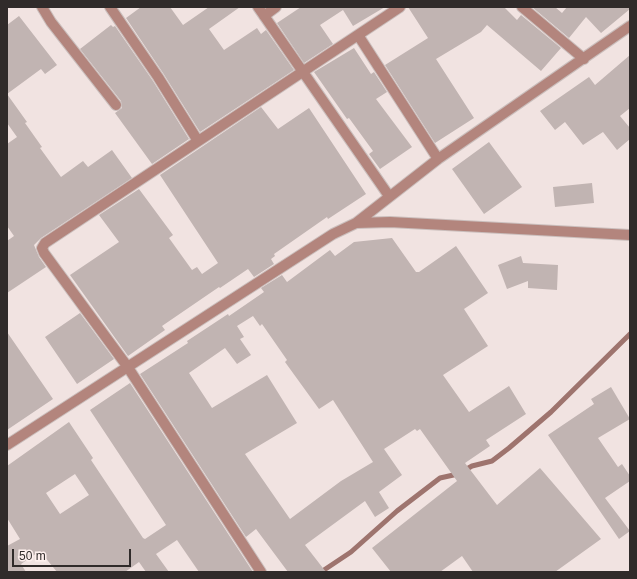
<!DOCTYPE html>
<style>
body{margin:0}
#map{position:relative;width:637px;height:579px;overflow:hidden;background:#f1e3e1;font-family:Helvetica,sans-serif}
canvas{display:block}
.frame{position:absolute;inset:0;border:8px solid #302b2a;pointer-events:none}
.scale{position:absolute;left:12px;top:549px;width:119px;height:18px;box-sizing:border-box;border:2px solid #302b2a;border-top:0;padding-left:5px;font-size:12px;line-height:14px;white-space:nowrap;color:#302b2a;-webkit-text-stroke:3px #fef0ee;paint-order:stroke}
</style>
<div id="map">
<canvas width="637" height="579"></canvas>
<div class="frame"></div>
<div class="scale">50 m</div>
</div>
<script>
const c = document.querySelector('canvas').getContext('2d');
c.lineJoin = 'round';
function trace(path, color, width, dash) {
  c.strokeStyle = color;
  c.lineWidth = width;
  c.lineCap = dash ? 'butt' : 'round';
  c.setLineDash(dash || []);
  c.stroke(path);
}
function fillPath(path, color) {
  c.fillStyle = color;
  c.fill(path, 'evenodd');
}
trace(new Path2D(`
 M321,572L351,552L397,511L440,478L458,474L472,466L492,461L509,448L551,412L630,334`), '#9e746e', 5);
fillPath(new Path2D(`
 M141,7H170L183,25L209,7H240L209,29L224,50L257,28L261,34L266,30L294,70L200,132L163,73L126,18Z
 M301,7H385L353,26L343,10L320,25L333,44L304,63L277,23Z
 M408,7H504L517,20L521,15L561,48L541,71L487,25L481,32L436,59L474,118L435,143L385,65L428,38Z
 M532,7H555L562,13L567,7H630V9L601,33L586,17L569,38Z
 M19,16L57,65L45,74L41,69L7,94L27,122L25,123L42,147L40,148L61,177L83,161L88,167L112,150L132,178L41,238L34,245L39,257L46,267L7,293V241L14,236L7,226V144L17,137L7,123V25Z
 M111,25L113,27L115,26L153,81L189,139L152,164L115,113L122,108L121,101L80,49Z
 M354,48L371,74L374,72L387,92L376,99L412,147L380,169L369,154L373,151L349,118L347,119L314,72Z
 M630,55V108L620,116L630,128V139L617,150L603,132L583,145L565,122L555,130L540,111L589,77L595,85Z
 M261,107L278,129L309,108L366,194L328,219L327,217L274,254L275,256L271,259L274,264L254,277L248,269L220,288L219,287L162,326L165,330L128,356L70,275L119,242L99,215L139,189L173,235L169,238L192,270L197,267L202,274L218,263L160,175Z
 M489,142L522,187L484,214L452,169Z
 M592,183L594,203L555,207L553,187Z
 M392,238L416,272H419L456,246L488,293L464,309L488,346L443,375L469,412L509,386L526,414L486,440L490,446L465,463L497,505L540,468L601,539L555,572H473L462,556L440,572H391L372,548L457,481L420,429L417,431L415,429L384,449L402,475L379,492L389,508L375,517L365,501L305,545L326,572H288L256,529L246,537L140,374L188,343L187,341L228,314L229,316L264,292L261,288L282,275L287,282L330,250L335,256L354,242ZM253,316L260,326L262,324L287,360L285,362L319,409L333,400L373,462L341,481L290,519L245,454L297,423L267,375L212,408L189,373L225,348L237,364L251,355L240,339L244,337L237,326Z
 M521,256L523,263L558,265L557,290L528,288V281L507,289L498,265Z
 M80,313L114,359L77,384L45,337Z
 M7,332L53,399L7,430Z
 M130,383L253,572H199L177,540L156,554L169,572H146L139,562L125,572H57L40,551L21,564L26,572H7V546L20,539L7,518V466L69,422L93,458L91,460L143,538L145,539L166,525L90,410ZM75,474L89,495L60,514L46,493Z
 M611,387L630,419L598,438L618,467L622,464L630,476V481L605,498L630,531L619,539L548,435L594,404L591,399Z`), '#c1b4b2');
const minor = new Path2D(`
 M42,7L51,22L116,105
 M110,7L158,77L198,141
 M258,7L389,196
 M522,7L584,59
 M264,16L276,7
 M358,35L438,159
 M356,223L390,222L630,235
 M7,445L333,234L356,223L438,159L630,26
 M261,572L127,366L44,253L42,248L45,243L400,7`);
trace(minor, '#cabebc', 12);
trace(minor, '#b3857d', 10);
</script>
